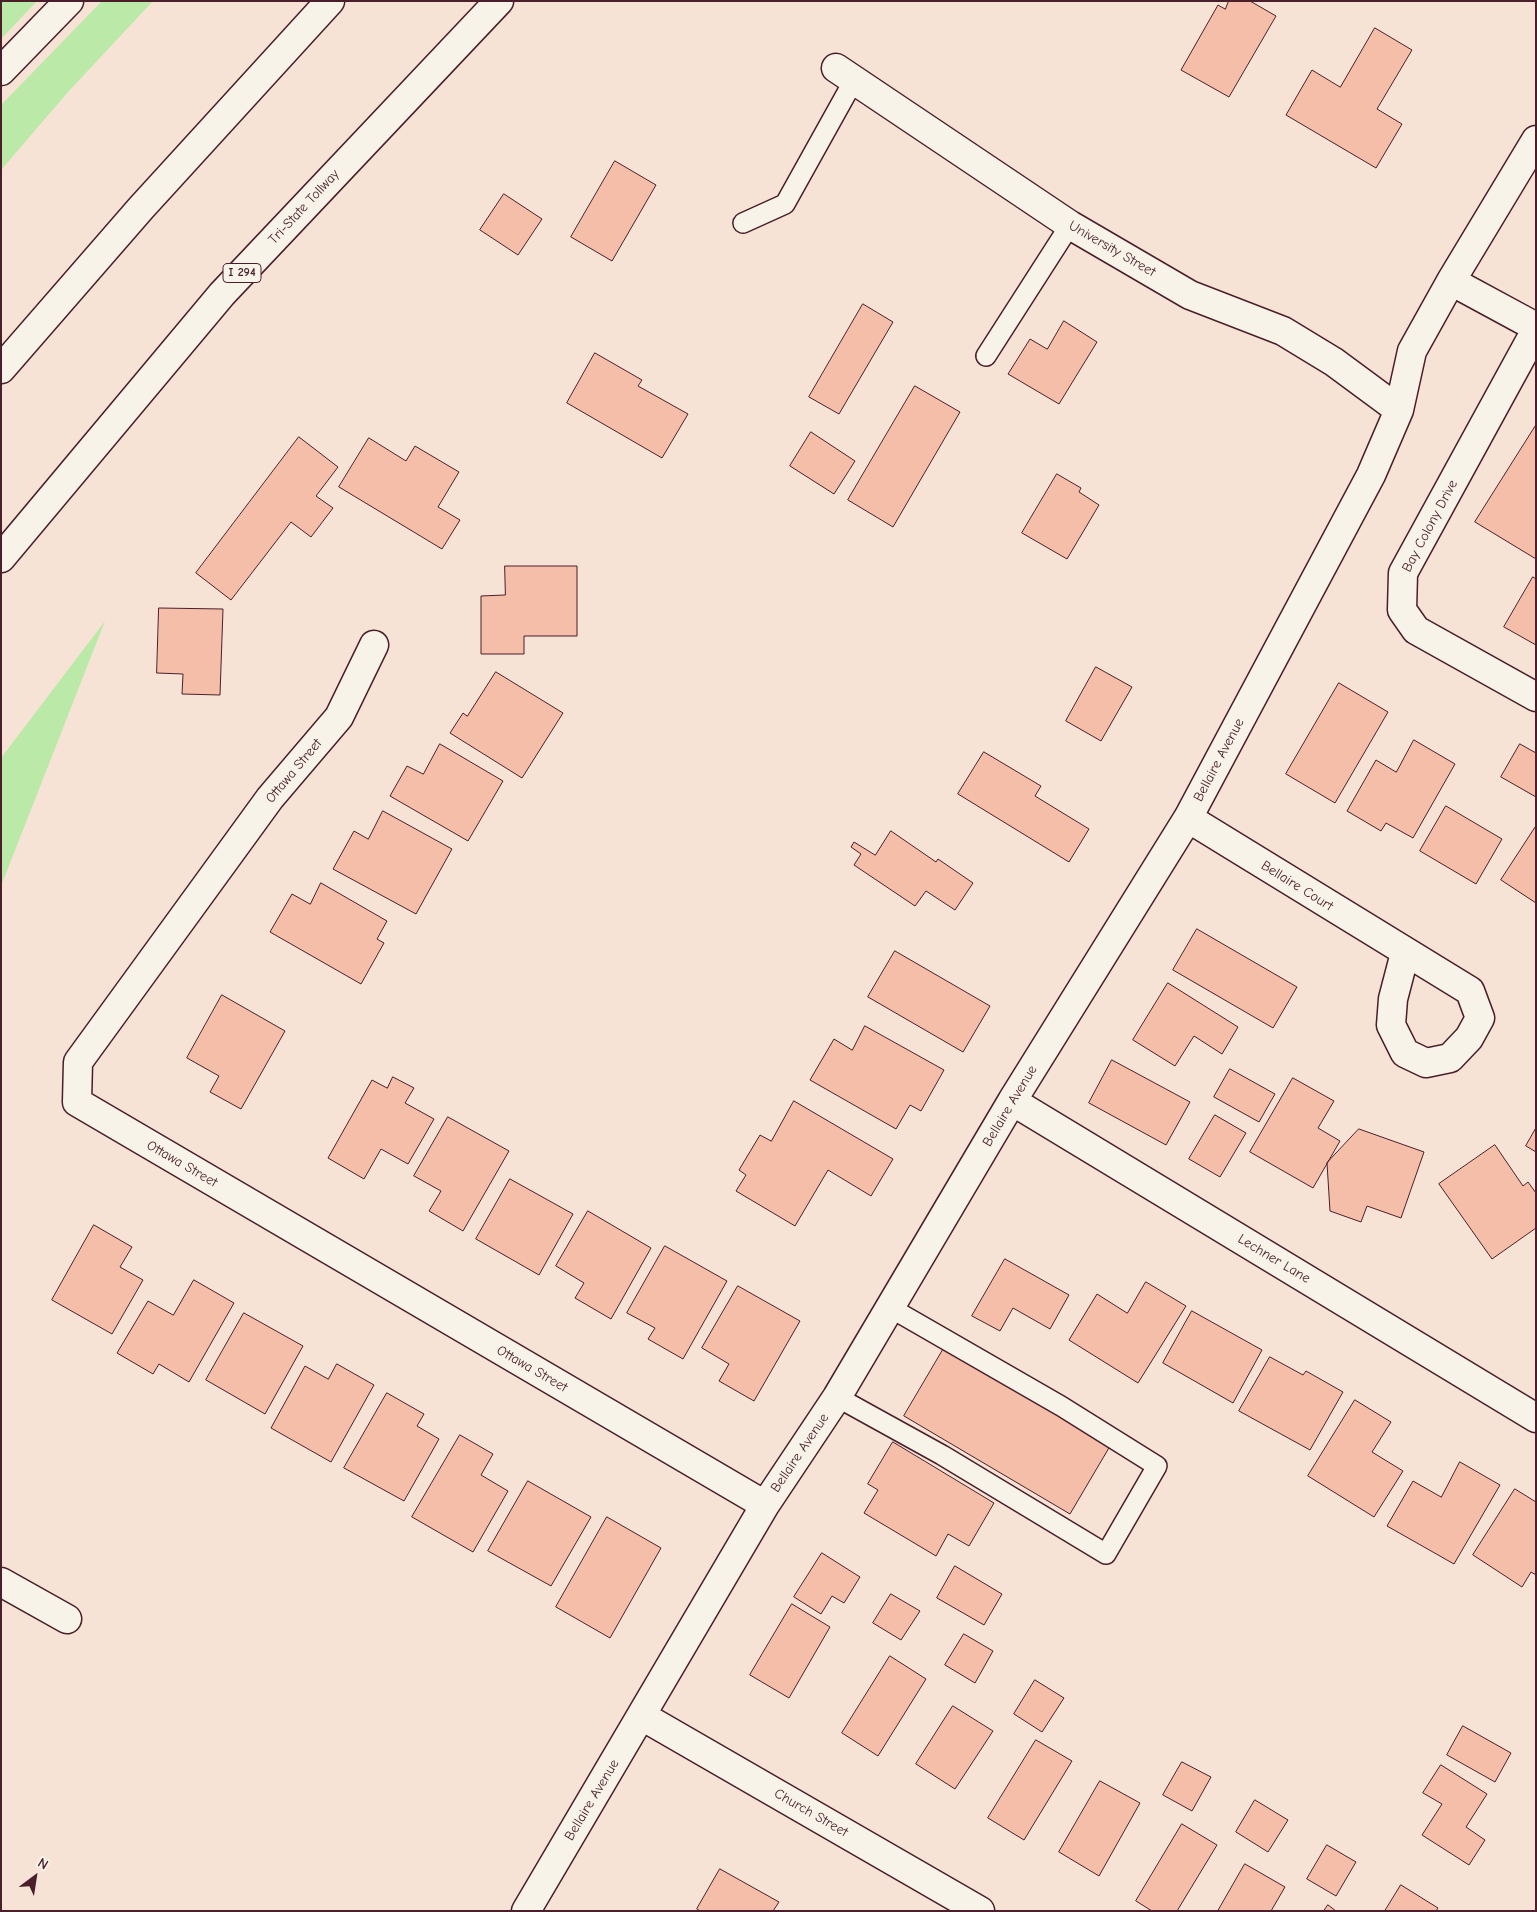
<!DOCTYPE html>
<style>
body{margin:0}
#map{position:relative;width:1537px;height:1912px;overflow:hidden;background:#f6e3d5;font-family:"Comic Neue",sans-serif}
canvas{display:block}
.frame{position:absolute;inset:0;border:2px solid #4a1f2b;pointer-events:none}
.north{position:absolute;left:10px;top:1852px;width:50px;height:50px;-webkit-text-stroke:4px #f7f3e8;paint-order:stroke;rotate:31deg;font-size:14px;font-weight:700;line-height:20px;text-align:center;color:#4a1f2b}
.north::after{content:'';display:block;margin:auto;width:18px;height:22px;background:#4a1f2b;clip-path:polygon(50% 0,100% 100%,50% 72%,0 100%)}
</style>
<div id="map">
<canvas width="1537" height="1912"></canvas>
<div class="frame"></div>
<div class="north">N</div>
</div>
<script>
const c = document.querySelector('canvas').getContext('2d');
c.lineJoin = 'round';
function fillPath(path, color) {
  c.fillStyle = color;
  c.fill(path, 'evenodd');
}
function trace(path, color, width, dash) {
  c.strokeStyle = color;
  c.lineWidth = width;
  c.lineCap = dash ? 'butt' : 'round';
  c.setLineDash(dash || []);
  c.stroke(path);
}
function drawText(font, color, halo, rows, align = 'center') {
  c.font = font + ' "Comic Neue",sans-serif';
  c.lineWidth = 5;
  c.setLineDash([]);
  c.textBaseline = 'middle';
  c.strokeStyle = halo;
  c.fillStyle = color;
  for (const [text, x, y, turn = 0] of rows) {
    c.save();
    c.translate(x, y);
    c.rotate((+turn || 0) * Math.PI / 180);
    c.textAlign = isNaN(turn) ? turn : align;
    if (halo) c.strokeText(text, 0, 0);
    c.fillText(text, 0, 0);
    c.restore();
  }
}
fillPath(new Path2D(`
 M1,1H37L1,39Z
 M102,1H153L68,92L1,170V105Z
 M105,621L1,886V758Z`), '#bae9a8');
const building = new Path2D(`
 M1229,1H1250L1276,16L1229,97L1181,70L1218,5L1225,9Z
 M1375,28L1412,50L1377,109L1402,124L1376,168L1286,115L1312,70L1340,87Z
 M615,161L656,185L612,261L571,237Z
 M504,194L542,219L518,255L480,230Z
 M863,304L893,322L839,414L809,397Z
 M1064,321L1097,342L1059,404L1008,374L1030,339L1047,349Z
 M595,353L642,380L638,386L688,414L662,458L567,403Z
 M915,386L960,412L893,527L848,500Z
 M1536,425V559L1475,522Z
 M811,432L855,461L834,494L790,466Z
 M299,437L338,467L316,496L333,508L311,537L291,522L231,600L196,573Z
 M369,438L406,461L415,446L459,472L438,507L460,520L442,549L339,487Z
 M1057,474L1081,488L1079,492L1099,505L1067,559L1022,533Z
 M505,566H577V636H524V654H481V596L505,595Z
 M1533,577L1536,579V645L1504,627Z
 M159,608L223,609L220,695L182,694L183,674L157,673Z
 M1096,667L1132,687L1101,741L1066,721Z
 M496,672L563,713L522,778L450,733L463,713L467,716Z
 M1339,683L1388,712L1335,803L1286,774Z
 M1414,740L1455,764L1413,838L1386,823L1381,831L1347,811L1376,760L1396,772Z
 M440,744L503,781L468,841L390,796L407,766L423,774Z
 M1520,744L1536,753V797L1501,777Z
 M984,752L1041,786L1035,796L1089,829L1069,862L958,794Z
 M1446,806L1502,839L1476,884L1420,851Z
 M383,811L452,849L416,914L333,869L354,831L368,839Z
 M1536,826V903L1501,880Z
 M891,831L936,862L938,859L973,883L955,910L926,891L915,906L854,865L861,854L851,847L854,842L875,855Z
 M321,883L387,921L377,939L384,943L361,984L270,932L292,894L310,904Z
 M1197,929L1297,987L1273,1028L1173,970Z
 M895,951L990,1006L963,1052L868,997Z
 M1168,983L1238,1027L1222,1054L1194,1036L1175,1066L1133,1040Z
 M222,995L285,1031L241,1109L210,1092L219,1076L187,1058Z
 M865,1026L944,1070L921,1111L910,1105L896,1129L810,1080L834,1039L852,1050Z
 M1112,1060L1190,1102L1166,1145L1089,1103Z
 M1230,1069L1275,1094L1259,1122L1214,1097Z
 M393,1077L414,1088L405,1103L434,1119L408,1164L381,1149L364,1179L328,1158L372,1080L387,1088Z
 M1293,1078L1334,1101L1318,1128L1340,1141L1313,1188L1250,1152Z
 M794,1101L893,1159L871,1196L828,1170L795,1226L736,1191L746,1175L739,1170L760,1135L771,1141Z
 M1215,1115L1246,1133L1220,1177L1189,1159Z
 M448,1117L509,1151L463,1231L429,1211L441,1191L414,1176Z
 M1536,1128V1152L1526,1146Z
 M1359,1129L1424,1152L1401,1218L1367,1206L1361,1222L1330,1211L1327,1163Z
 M1495,1145L1523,1186L1528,1182L1536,1193V1228L1492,1259L1439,1184Z
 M510,1179L573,1214L539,1275L476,1239Z
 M588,1211L651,1248L611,1319L575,1298L584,1283L556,1266Z
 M94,1225L132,1247L120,1267L143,1280L112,1334L52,1300Z
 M665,1246L727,1281L683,1359L648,1339L655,1328L627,1313Z
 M1005,1259L1069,1295L1050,1329L1013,1308L1000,1331L972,1316Z
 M194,1280L234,1303L189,1382L159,1364L153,1374L117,1353L148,1301L173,1315Z
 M1146,1282L1186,1306L1138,1383L1069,1340L1097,1294L1127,1313Z
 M738,1286L800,1321L754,1401L719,1381L729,1364L702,1348Z
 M1192,1311L1262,1350L1233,1403L1163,1363Z
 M244,1313L303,1346L265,1414L206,1380Z
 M947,1343L1113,1441L1070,1514L904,1416Z
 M1270,1357L1303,1375L1306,1371L1343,1392L1310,1450L1239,1411Z
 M337,1364L374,1385L331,1462L271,1428L305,1366L328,1379Z
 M387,1393L424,1414L417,1426L439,1439L404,1501L344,1468Z
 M1355,1400L1391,1422L1372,1452L1403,1471L1374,1517L1308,1476Z
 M460,1435L493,1454L481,1475L508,1491L473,1552L412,1517Z
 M893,1442L994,1503L969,1546L948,1534L936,1556L864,1513L878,1490L868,1484Z
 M1460,1462L1500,1485L1454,1564L1387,1526L1413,1481L1441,1497Z
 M528,1481L591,1517L551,1586L488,1551Z
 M1515,1489L1536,1502V1575L1531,1572L1522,1587L1473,1555Z
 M607,1517L661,1548L610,1638L556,1607Z
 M822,1553L860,1577L844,1603L832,1596L821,1614L794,1597Z
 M955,1566L1002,1594L984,1625L937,1598Z
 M891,1594L920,1611L901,1640L873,1623Z
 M792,1604L830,1627L789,1698L750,1675Z
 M964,1634L993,1651L975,1683L945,1665Z
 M890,1656L926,1679L878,1756L842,1733Z
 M1035,1680L1064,1698L1042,1732L1014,1714Z
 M953,1706L993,1731L955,1789L916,1764Z
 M1463,1726L1511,1753L1495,1782L1447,1755Z
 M1036,1740L1072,1761L1024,1840L988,1818Z
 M1182,1762L1211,1777L1192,1811L1163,1795Z
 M1441,1765L1487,1794L1466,1827L1485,1840L1469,1865L1422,1835L1442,1804L1423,1793Z
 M1100,1781L1140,1803L1099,1876L1059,1852Z
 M1255,1800L1288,1820L1268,1852L1236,1832Z
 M1182,1824L1217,1845L1177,1911H1152L1136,1901Z
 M1327,1845L1356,1862L1336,1896L1307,1879Z
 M1245,1864L1285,1887L1271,1911H1218Z
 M720,1869L779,1902L773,1911H700L697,1909Z
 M1401,1885L1438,1908L1436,1911H1385Z
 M1328,1905L1336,1911H1324Z`);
fillPath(building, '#f5bea9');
trace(building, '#4a1f2b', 1);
const service = new Path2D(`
 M743,223L785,204L854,80
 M986,356L1070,225
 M837,1397L942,1455L1106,1554L1157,1466L1061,1406L889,1307`);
const minor = new Path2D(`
 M836,68L1070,225L1190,295L1283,331L1334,362L1399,410
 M1451,281L1536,327
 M1536,330L1403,573L1402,610L1416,630L1536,697
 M374,645L339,717L270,798L78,1062L77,1102L765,1505
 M1188,818L1470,991L1480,1018L1469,1038L1450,1058L1426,1063L1405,1053L1391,1025L1393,999L1405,953
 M1012,1101L1536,1418
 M1,1582L67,1619
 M642,1716L980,1911
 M526,1911L765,1505L837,1397L1012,1101L1188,818L1371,475L1399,410L1412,351L1451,281L1536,140`);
const tertiary = new Path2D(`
 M1,71L69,1`);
const motorway = new Path2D(`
 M1,369L141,208L330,1
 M1,558L222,294L499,1`);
trace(service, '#4a1f2b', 22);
trace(minor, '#4a1f2b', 31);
trace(tertiary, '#4a1f2b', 31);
trace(motorway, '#4a1f2b', 31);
trace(service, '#f7f3e8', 19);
trace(minor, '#f7f3e8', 28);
trace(tertiary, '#f7f3e8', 28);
trace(motorway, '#f7f3e8', 28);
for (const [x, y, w] of [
 [242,273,38]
]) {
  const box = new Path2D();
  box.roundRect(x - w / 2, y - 9.5, w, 19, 4);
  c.fillStyle = '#f7f3e8';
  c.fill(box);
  trace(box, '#4a1f2b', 1);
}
drawText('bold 12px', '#4a1f2b', null, [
 ["I 294",242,273]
]);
drawText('14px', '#4a1f2b', '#f7f3e8', [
 ["Tri-State Tollway",304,207,-47],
 ["University Street",1112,249,30],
 ["Bay Colony Drive",1430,526,-62],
 ["Bellaire Avenue",1219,760,-62],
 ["Ottawa Street",294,771,-50],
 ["Bellaire Court",1297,886,32],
 ["Bellaire Avenue",1010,1106,-59],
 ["Ottawa Street",182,1164,30],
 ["Lechner Lane",1274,1259,31],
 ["Ottawa Street",532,1369,30],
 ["Bellaire Avenue",800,1453,-56],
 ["Bellaire Avenue",592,1800,-59],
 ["Church Street",811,1813,30]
]);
</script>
